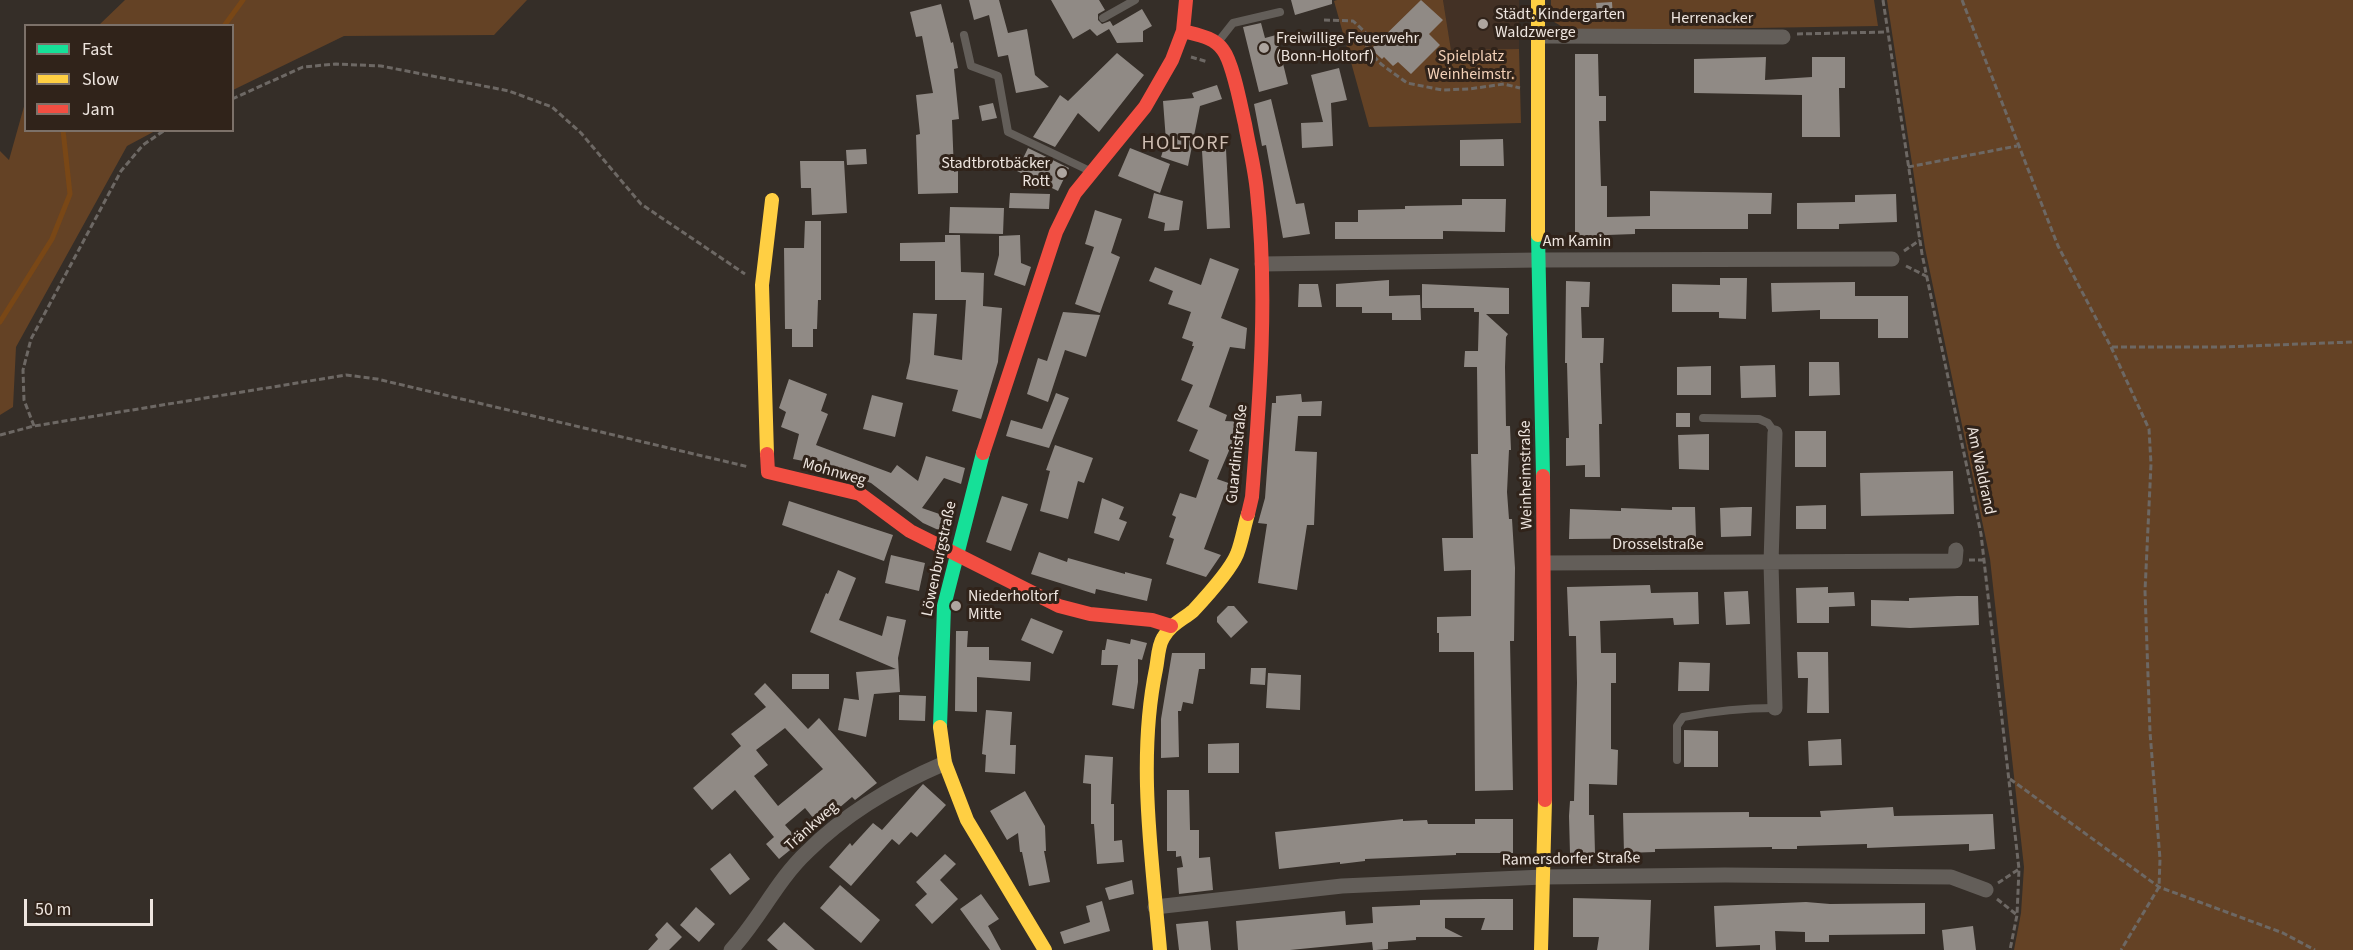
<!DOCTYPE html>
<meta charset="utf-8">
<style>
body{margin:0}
#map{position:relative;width:2353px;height:950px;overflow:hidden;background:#352e28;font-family:"Source Sans 3",sans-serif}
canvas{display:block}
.legend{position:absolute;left:24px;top:24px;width:210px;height:108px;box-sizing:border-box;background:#30231a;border:2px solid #7c7169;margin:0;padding:8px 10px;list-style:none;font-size:18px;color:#eee5df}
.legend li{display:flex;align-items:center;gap:12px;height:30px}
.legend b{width:30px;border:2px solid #7c7169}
.scale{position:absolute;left:24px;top:899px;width:129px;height:27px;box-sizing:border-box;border:3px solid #eee5df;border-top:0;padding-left:8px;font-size:18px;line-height:21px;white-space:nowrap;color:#eee5df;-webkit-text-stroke:4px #30231a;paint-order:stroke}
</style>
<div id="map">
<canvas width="2353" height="950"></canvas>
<ul class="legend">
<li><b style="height:8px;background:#16e098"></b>Fast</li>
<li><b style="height:8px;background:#ffcf43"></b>Slow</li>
<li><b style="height:8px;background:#f24e42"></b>Jam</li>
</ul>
<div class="scale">50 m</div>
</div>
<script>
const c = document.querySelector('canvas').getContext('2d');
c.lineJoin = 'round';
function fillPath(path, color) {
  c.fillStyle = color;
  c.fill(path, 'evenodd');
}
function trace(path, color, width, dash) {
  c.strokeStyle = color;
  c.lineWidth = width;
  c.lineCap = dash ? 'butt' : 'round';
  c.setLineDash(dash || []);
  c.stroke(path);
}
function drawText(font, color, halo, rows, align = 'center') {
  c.font = font + ' "Source Sans 3",sans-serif';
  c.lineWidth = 6;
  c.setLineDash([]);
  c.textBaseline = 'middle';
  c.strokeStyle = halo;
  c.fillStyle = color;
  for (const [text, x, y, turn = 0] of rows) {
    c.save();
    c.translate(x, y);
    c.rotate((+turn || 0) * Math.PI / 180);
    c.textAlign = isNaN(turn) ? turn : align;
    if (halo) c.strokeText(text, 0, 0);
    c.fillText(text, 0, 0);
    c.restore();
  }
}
fillPath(new Path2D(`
 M1443,0H1519V49L1451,50Z`), '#433125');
fillPath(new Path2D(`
 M125,0H527L494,35L344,36L233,90L232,26L99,25Z
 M1337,0H1443L1451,50L1519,49L1521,123L1369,127L1334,1Z
 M1551,0H1874L1878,26L1569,31L1551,20Z
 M1887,0H2353V950H2014L2021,913L2024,867L1990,559L1925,248Z
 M25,103L26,130L155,131L127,146L16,347L13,407L0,415V151L9,160Z`), '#644225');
trace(new Path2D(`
 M224,26L243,0
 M0,322L52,239L70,194L63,130`), '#794716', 5);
fillPath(new Path2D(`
 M969,0H999L1008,33L1027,29L1035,75L1049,87L1016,93L1008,55L998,57L989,15L974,20Z
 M1051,0H1099L1105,10L1098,14V20L1102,24L1110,21L1113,26L1142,9L1152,26L1143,31V42L1117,43L1109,29L1097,36L1090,29L1073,39Z
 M1291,0H1332V4L1295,15Z
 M1421,0L1443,20L1429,34L1440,45L1411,74L1398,62L1393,66L1384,57L1382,59L1371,49Z
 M1612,2L1613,18L1598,19L1596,3Z
 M941,4L951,43L953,42L958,68L954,69L959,119L952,120L954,172L958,171V193L918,194L916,135L920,134L916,95L933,93L922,36L916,37L910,12Z
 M1261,23L1265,38L1276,35L1288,84L1259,92L1243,27Z
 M1117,53L1144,75L1099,132L1078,113L1055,147L1033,137L1060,95L1068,101Z
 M1575,54H1598L1599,96H1606V121H1599L1601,186H1607V217L1650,216V191L1772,193L1771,214H1748V229H1635V234L1607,235V237H1575Z
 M1766,57L1765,80L1812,77V57H1845V88H1839L1840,137H1802V95L1694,93V59Z
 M1339,68L1347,100L1331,103L1333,146L1302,148L1301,123L1323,122L1311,75Z
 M1217,85L1222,99L1200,106L1188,166L1161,157L1166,141L1163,101L1194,98L1192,93Z
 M1271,99L1296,204L1304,203L1310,234L1283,238L1266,145L1262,146L1254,104Z
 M993,103L997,118L982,121L979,106Z
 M1503,139L1504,166H1460V140Z
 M1028,148L1069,168L1058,191L1017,171Z
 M1130,148L1170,164L1160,193L1118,176Z
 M866,149L867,164L847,165L846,150Z
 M1226,149L1230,228L1207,229L1202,151Z
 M800,161H844L847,213L812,215L811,188H801Z
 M1010,193L1050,194L1049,209L1009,208Z
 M1154,193L1183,201L1179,230L1164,231L1165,223L1148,218Z
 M1896,194L1897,222L1839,224V229H1797V203L1855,202V195Z
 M1462,199H1506L1505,232L1443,231V239H1335V222H1358V210L1405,209V206L1462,205Z
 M950,207L1004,208L1003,234L949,233Z
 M1095,210L1122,219L1111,253L1120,257L1100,313L1075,304L1094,247L1085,244Z
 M805,221H821V300H818L817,329H813V347H792V329H785L784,248H804Z
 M945,235H960L961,272L984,273L983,306L1002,308L998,362L981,419L952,411L958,390L906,379L910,362L913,313L937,314L934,355L962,360L966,300H935V261H900V243L945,242Z
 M1020,235L1021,263L1031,267L1025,286L994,275L999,255V236Z
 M1210,258L1239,269L1221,318L1247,328L1245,349L1230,347L1209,407L1227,415L1225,421L1245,422L1243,446H1231L1217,479L1240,487L1239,495L1238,500L1224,495L1204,549L1221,555L1206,577L1166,564L1174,539L1169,537L1176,517L1172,515L1180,493L1196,498L1209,460L1189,451L1198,430L1177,421L1193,385L1181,380L1194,346H1192L1193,342L1182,338L1191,312L1168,304L1173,291L1149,281L1155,267L1201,285Z
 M1720,278H1747L1746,319L1719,318V312H1672V284L1720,285Z
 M1389,280V296L1420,295L1421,320H1392V313H1362V307H1336V284Z
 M1566,281L1590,282L1589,307H1581L1582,338H1604L1603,363H1600L1602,424H1599L1600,477H1585V465L1566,466V438H1569L1567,363H1565Z
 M1855,282V296H1908V338H1878V319H1820V310L1772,312L1771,283Z
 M1299,284H1318L1322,307H1298Z
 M1422,284L1509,288V314H1486L1508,334L1506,337L1505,367L1506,426H1510L1511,450H1509L1507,492L1509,519H1512L1515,568L1514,641H1510L1513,790L1475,791L1474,652H1439V633H1437V617L1471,616V570L1444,571L1442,538H1473L1471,454H1478L1477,367H1464L1465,351H1478L1479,312H1474V308H1422Z
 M1063,312L1100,315L1086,357L1065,350L1048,402L1027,394L1038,358L1047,361Z
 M1809,362H1839L1840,395L1809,396Z
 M1775,365L1776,397L1741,398L1740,366Z
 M1711,366V395H1677V367Z
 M789,379L827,394L821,411L828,414L816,445L891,473L897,465L918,481L926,456L965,468L961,484L944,478L922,508L951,518L945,533L923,523L871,483L824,465L793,459L799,434L781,427L786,412L779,408Z
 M1056,393L1069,398L1049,448L1006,436L1011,420L1042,429Z
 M1301,394L1302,402L1322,401L1321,416H1298L1295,451L1317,452L1314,525H1307L1297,590L1258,583L1267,524L1258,523L1265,498L1272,403H1276V396Z
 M872,395L903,403L895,437L863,429Z
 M1676,413H1690V427H1676Z
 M1795,431H1826V467H1795Z
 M1709,434V470L1679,469L1678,435Z
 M1055,445L1093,458L1084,483L1078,481L1068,519L1040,511L1050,471L1046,470Z
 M1953,471L1954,514L1861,516L1860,473Z
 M1002,496L1028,504L1011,551L986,542Z
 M1102,498L1124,507L1119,519L1127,522L1119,541L1094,533Z
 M789,501L893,535L884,561L782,525Z
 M1826,505V529H1796V506Z
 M1672,507H1695L1696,538L1569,539L1570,509L1621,511V508L1672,510Z
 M1742,507H1752L1751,536L1721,537L1720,508Z
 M1039,552L1067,562L1068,558L1125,574V572L1152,579L1147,601L1096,589L1095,594L1031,574Z
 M891,555L925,563L919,591L885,583Z
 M838,570L856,578L839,620L882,636L887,616L906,620L898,658L900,692L874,694L866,737L838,730L844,698L859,700L856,672L896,669L810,632L826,593L828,594Z
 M1650,585L1651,593L1698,592L1699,624L1674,625L1673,618L1600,621L1601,653H1616V683H1611V749L1618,750L1617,785L1589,784V815H1594L1595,853L1570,854L1569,816L1570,801H1574L1577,683L1576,636H1569L1567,587Z
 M1828,587V593L1854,592L1855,606L1829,607V623H1797L1796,588Z
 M1748,591L1750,624L1726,625L1724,592Z
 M1957,596H1978L1979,625L1910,628L1871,626V600L1909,601V598Z
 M1228,606H1234L1248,622L1231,638L1217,622V617Z
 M1031,618L1063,631L1053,654L1021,640Z
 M956,631H968L967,647H989V660L1031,662L1030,681L977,677V712L955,711Z
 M1107,639L1130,644L1131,639L1147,643L1142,660L1138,659V682L1134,709L1112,705L1118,665H1101L1102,650H1105Z
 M1797,652H1828L1829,713H1807L1808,678H1798Z
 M1172,653H1205V669H1199L1193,704L1183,702L1181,711H1178L1179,757L1161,758V719Z
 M1679,662L1710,663L1709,691H1678Z
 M1251,668H1266L1265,685L1250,684Z
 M1268,673L1301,675L1300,710L1266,708Z
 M792,674H829V689H792Z
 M765,683L808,729L819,718L877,783L855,800L852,797L819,825L805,808L785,825L800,842L779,859L766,844L774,837L735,790L712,810L693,788L741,746L731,734L766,707L754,694ZM785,728L823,769L778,806L754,776L768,765L756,750Z
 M899,695L926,696L925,721L899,720Z
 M986,710L1012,712L1010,745H1016L1015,774L985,772L986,755L982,754Z
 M1684,730L1718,731V767H1684Z
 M1841,739L1842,765L1809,766L1808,741Z
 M1239,743V773H1208V744Z
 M1085,755L1113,757L1111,804H1114V841L1122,840L1124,862L1097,864L1094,824H1091V784L1083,783Z
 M923,784L946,805L917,837L911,832L899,845L892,839L851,886L829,867L850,843L852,846L873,823L882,830Z
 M1167,790H1189L1190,830H1199V858L1210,857L1213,890L1179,894L1177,868L1183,867L1181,856L1176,857V851H1167Z
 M1025,791L1045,826L1046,851H1044L1050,882L1029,886L1022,852H1020L1018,833L1007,840L990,811Z
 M1893,807L1894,816L1993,814L1995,849L1969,851V844L1867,848V844L1797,846V849H1772V847L1655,849V852L1624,853L1623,813L1749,812V817H1821L1820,811Z
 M1403,819V821L1427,820L1428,824H1475V819H1513V853H1456V855L1365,859V861L1340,864V862L1279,869L1275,832Z
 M730,853L750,879L730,895L710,869Z
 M945,854L956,864L940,880L958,899L932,924L915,905L927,894L916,882Z
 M1132,880L1134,894L1109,900L1105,888Z
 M840,885L880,920L861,943L820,908Z
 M981,894L999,919L988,926L1001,950H990L960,909Z
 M1573,898L1651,900L1649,950H1597L1599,937H1573Z
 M1482,899H1513V930H1481L1485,918H1445V928L1463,937H1416V940L1388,942V949L1376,950H1373L1372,942L1290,950H1238L1236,921L1345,911L1346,925L1373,923L1372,907L1420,905V900Z
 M1102,901L1110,931L1064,944L1060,932L1090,922L1086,906Z
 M1806,902L1830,904L1925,903V934L1829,935V942H1805V932L1775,931L1776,950H1760V945L1716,947L1714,906Z
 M696,907L715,924L699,942L680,925Z
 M1208,921L1211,950H1179L1176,924Z
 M667,922L682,937L669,950H648L658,939L655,935Z
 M784,922L815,950H778L767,940Z
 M1973,926L1976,950H1944L1942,930Z`), '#908a85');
trace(new Path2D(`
 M1883,0L1922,254L1981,534L2019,869L2017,915L2010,950
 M1962,0L2058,246L2111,347L2149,429L2151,464L2145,591L2150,732L2160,859L2159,887L2121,950
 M1324,20L1353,21L1365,32L1367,49L1381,64L1407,83L1442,90L1469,89L1504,84L1520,88
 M1797,34L1886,32
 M1191,57L1208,62
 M232,99L303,67L336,64L381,66L509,91L552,107L581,133L641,204L745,274
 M1908,167L2017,146
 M1904,251L1920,240
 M1906,266L1926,276
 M2112,347H2222L2353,342
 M34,426L24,400L23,370L31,339L121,171L143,145L165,130
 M0,435L34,426L346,375L377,379L749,467
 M1969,560H1984
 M2010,779L2159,887L2283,933L2315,950
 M1998,883L2019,869
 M1997,899L2017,915`), '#6d6864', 3, [6, 3]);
trace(new Path2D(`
 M1103,18L1135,0
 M964,35L971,66L998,76L1008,132L1090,171
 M1218,42L1233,23L1280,12
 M1703,418L1759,419L1768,423L1775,433
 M1677,760V726L1683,717C1714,711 1744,708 1775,708`), '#635e59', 8);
trace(new Path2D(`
 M1538,36L1783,37
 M1262,264L1538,260L1892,259
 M1775,433L1771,563L1775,708
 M1545,563L1955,561L1956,550
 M1155,907L1342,886L1543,877L1725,875L1951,877L1986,890
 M731,950C759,920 777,880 807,852C845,814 896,784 945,763`), '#635e59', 15);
trace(new Path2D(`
 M1538,235L1543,476
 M940,727L944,606L983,453`), '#16e098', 14);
trace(new Path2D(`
 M1538,235V0
 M767,454L762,285L772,200
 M940,727L945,763L967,820L1045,950
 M1160,950C1152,858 1137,760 1156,669C1158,659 1158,646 1163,638C1170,625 1182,620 1193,611C1206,597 1230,571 1237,554C1242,541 1244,527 1248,514
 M1541,950L1545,800`), '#ffcf43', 14);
trace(new Path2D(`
 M1183,31C1198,35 1214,37 1223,50C1233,63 1241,107 1245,124C1249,147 1255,169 1257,192C1268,293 1260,396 1252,497L1248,514
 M983,453L1056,232L1075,193L1145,107L1172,60L1183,31L1186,0
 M767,454L768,472L860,494L910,531L1059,606L1090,614L1152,620L1171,626
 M1543,476L1545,800`), '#f24e42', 14);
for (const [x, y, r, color] of [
 [1483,24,6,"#ada59f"],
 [1264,48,6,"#ada59f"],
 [1062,173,6,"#ada59f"],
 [956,606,6,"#ada59f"]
]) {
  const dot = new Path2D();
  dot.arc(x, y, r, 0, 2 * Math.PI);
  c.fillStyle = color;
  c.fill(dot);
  trace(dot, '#30231a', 2);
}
drawText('16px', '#eee5df', '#30231a', [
 ["Städt. Kindergarten",1495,15],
 ["Waldzwerge",1495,33],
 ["Freiwillige Feuerwehr",1276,39],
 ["(Bonn-Holtorf)",1276,57],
 ["Stadtbrotbäcker",1050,164,"right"],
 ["Rott",1050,182,"right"],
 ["Niederholtorf",968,597],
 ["Mitte",968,615]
], 'left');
drawText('16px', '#eee5df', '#30231a', [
 ["Herrenacker",1712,19],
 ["Am Kamin",1577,242],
 ["Guardinistraße",1238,454,-84],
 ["Am Waldrand",1980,471,78],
 ["Mohnweg",834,473,16],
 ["Weinheimstraße",1527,475,-91],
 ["Drosselstraße",1658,545],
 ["Löwenburgstraße",940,559,-78],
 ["Tränkweg",812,827,-42],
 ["Ramersdorfer Straße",1571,860,-1]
]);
drawText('16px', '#f3d1b8', '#30231a', [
 ["Spielplatz",1471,57],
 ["Weinheimstr.",1471,75]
]);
c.letterSpacing = '1.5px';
drawText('20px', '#cfbeb2', '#30231a', [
 ["HOLTORF",1186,145]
]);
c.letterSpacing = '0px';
</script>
